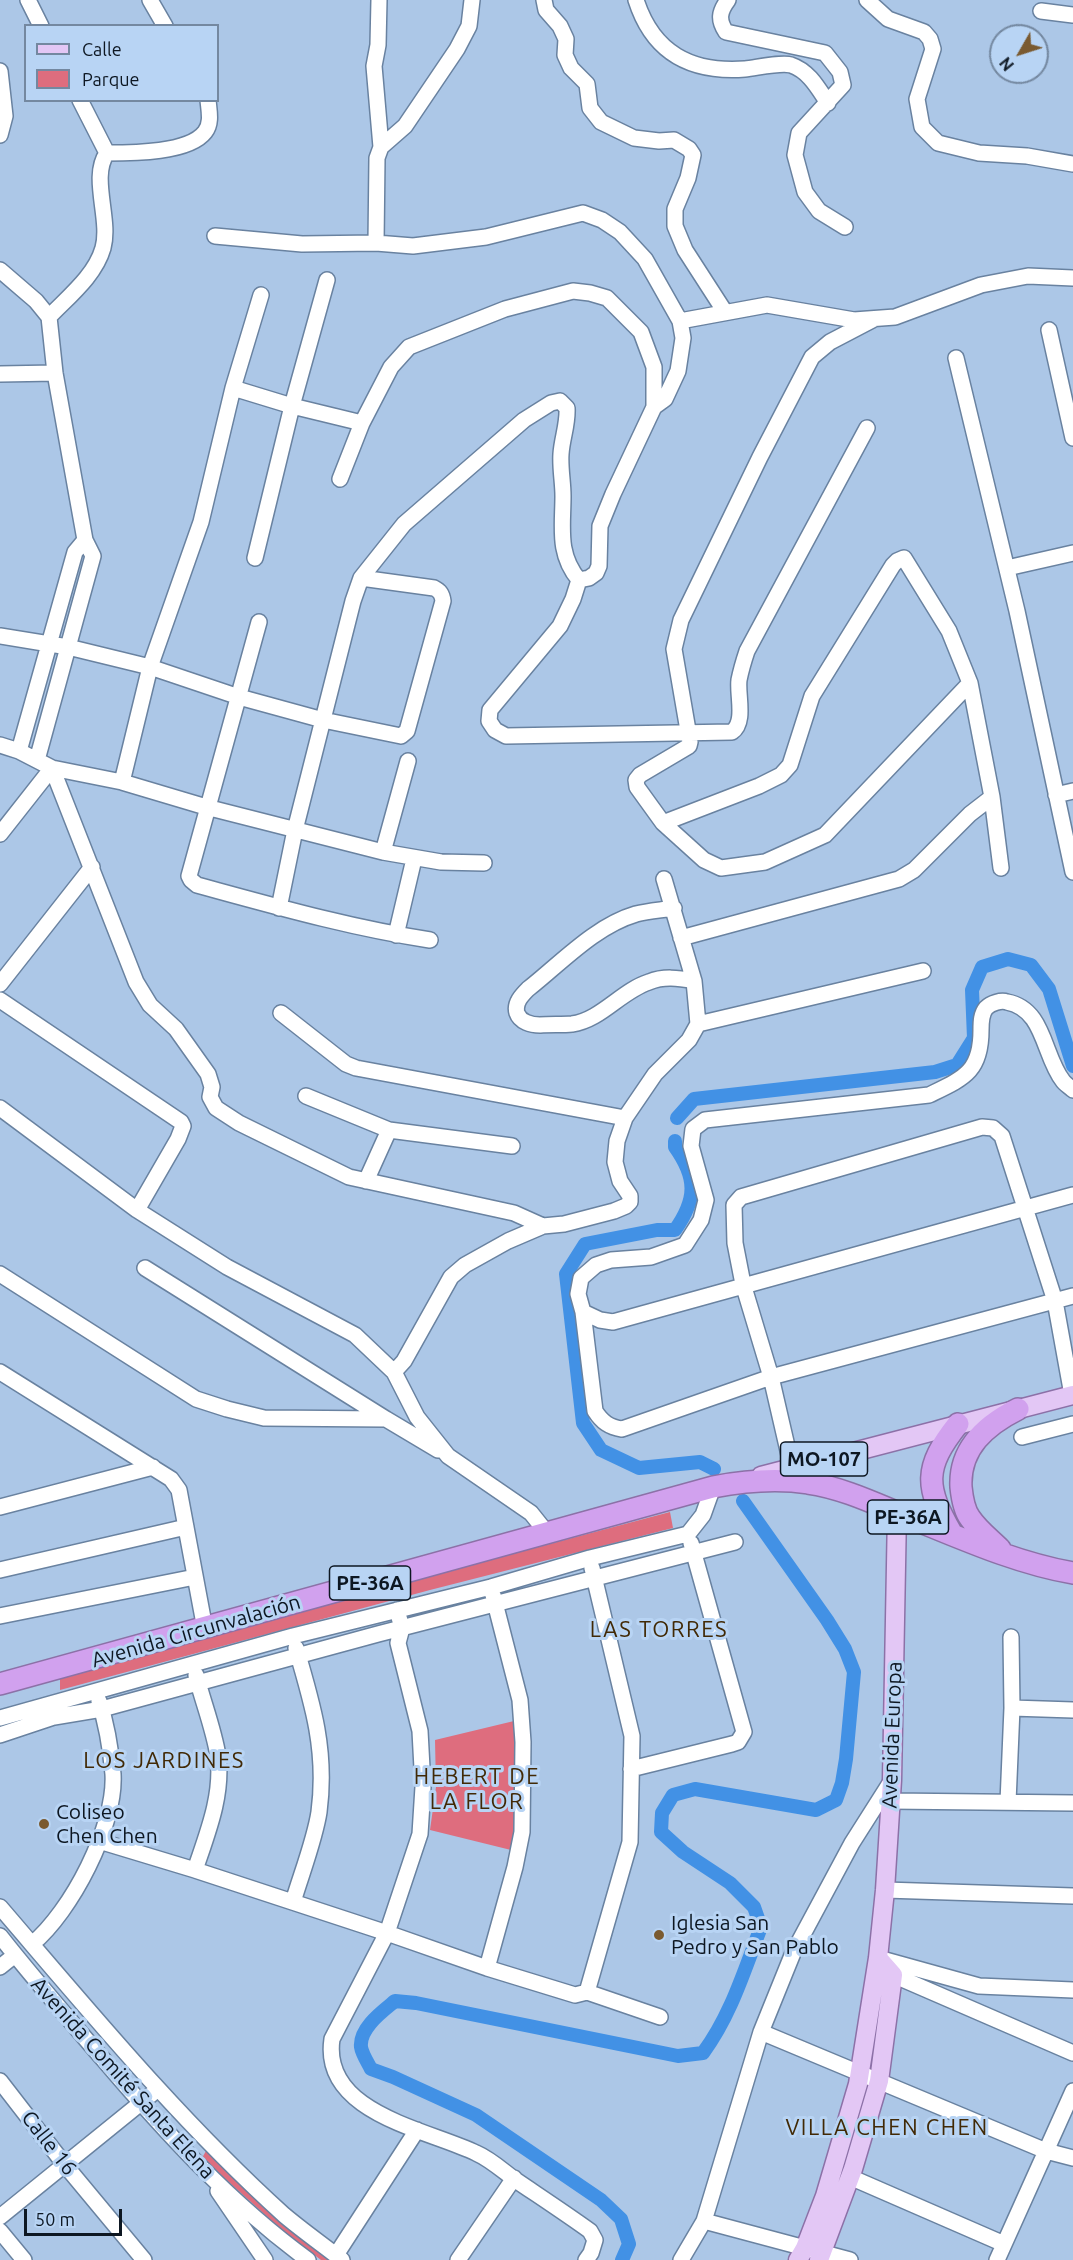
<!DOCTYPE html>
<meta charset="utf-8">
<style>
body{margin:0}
#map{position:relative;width:1073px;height:2260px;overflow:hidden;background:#acc7e7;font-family:Ubuntu,sans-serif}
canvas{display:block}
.legend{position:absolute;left:24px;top:24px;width:195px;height:78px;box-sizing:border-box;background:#b8d4f4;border:2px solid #7488a0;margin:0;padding:8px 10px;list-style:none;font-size:18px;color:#0d1722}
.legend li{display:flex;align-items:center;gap:12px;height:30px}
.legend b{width:30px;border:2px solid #7488a0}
.north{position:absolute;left:989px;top:24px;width:60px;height:60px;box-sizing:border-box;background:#b8d4f4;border:2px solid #7488a0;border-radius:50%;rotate:231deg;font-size:16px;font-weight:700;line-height:24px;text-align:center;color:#0d1722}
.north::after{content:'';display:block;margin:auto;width:21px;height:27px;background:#7a5a30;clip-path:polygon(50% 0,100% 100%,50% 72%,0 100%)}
.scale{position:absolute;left:24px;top:2209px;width:98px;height:27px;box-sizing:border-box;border:3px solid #0d1722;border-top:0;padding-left:8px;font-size:18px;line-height:21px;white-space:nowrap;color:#0d1722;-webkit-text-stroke:4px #b8d4f4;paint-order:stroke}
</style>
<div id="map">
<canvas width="1073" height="2260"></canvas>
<ul class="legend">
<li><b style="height:8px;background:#e3c7f5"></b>Calle</li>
<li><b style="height:16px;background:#de6d7e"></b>Parque</li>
</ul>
<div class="north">N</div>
<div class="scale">50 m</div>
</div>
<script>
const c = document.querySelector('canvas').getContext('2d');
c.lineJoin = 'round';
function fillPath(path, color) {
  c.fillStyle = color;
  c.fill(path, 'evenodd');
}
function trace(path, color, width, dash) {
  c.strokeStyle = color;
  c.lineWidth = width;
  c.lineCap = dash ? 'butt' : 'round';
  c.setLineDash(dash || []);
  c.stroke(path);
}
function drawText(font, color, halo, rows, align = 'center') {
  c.font = font + ' Ubuntu,sans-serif';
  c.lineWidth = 6;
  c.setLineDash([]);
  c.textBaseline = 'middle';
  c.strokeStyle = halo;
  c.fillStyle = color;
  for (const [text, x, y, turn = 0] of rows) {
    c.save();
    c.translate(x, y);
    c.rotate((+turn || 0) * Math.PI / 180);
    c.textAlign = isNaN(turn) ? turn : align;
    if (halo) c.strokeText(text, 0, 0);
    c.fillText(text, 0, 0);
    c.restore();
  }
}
fillPath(new Path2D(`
 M670,1512L673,1528L430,1590L60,1690V1674Z
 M514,1721V1838L511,1850L430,1830L436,1787L435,1740Z
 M206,2151L260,2202L334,2260H321L282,2230L202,2158Z`), '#de6d7e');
trace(new Path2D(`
 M677,1118L694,1099L935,1072L957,1065L974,1038L972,990L982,967L1008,959L1031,965L1049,989L1073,1066
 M675,1141V1147C697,1178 697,1199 675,1230H657L585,1244L566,1274L583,1423L601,1450L639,1468L700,1462L714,1469
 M622,2260L629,2244L621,2219L601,2200L476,2115L393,2077L371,2069C368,2063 362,2054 361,2047C359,2028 383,2011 395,2001L416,2003L678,2056L703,2053C731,2015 744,1971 761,1927L754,1907L730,1883L683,1852L661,1832L662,1813L673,1795L695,1789L816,1810L836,1800L842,1783L846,1759L854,1672L845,1649L827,1620L743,1501`), '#4291e5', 14);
const minor = new Path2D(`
 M28,0L41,26
 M150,0L165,26
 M379,0L378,45L374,66L381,147
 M544,0L546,10L560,26L566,39L565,55L571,68L587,84L590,108L601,122L634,138L659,141L674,140L689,149L693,155L688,178L675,209V226L685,250L725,312
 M636,0C653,53 691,73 745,69C756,68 781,62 791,65C809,71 818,88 828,103
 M728,0C719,12 718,20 726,32L825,53L840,72L843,85L799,133L795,155L805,192L819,211L845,227
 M867,0L888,19L924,32L930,39L933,49L917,99L922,127L938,143L979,153L1027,156L1073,164
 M1041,11L1073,15
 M0,71L5,116L0,135
 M80,100L107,153
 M215,236L302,244L376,243L413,246L486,237L583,213L602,220L620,232L645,259L680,321L683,338L678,371L665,399L654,407
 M376,243L377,158L381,147L405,126L457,49L469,26L472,0
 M0,270L36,301L49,317L55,373L85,540
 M49,317C68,297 95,276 103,248C111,219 90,177 107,153C133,153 189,153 205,132C212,123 209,111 208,100
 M874,319L830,342L812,357L760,457L681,620L674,649L690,742L689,746L640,775L636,780L637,787L663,823L704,860L721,868L765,862L825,835L970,683
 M680,321L767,305L854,320L895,317L981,285L1028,276L1073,278
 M1049,330L1073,438
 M956,358L1017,611L1073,872
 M0,374L55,373
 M233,388L292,406L362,423
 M255,558L292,406L327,280
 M1007,568L1073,553
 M579,580L573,599L560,626L490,710L489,721L495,730L506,736L732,732C746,722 737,695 739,680C741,670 744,660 747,651L867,428
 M259,622L189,876L191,880L197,885C274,906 351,928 430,940
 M0,636L68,647L150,667L239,697L323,720L401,736L407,731L443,601C442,594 440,591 434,588L361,578
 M0,745L19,751L52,768L122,782L206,807L383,852L408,761
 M19,751L75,552L85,540L93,556L37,760
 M122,782L150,667L201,522L233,388L261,295
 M1056,795L1073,791
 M663,823L759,786L781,775L790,765L812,696L893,565L897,561L904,558L949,631L970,683L992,797L1001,868
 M0,834L52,768L136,982L150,1005L176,1029L208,1074L212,1087L210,1097L216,1108L239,1123L349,1177L514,1213L543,1226
 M383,852L441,862L484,863
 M279,908L295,830L353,601L361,578L404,524L524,420L551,403L560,401L567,408C568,424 562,438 561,454C560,468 563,482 563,496C563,527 557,554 579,580L589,578L596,573L599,566L600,526L613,494L654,407V367L641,332L607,298L590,293L573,291L505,309L409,347L391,367L362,423L340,479
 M674,908C662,910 648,911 636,914C595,926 561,963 528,989C522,995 514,1003 517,1013C520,1022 531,1025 540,1025C550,1024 562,1025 572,1024C601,1020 621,991 649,982C664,976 678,978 694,981
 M396,935L414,859
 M681,938L899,879L914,870L970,814L992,797
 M0,984L92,867
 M0,1000L181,1122L183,1126L178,1139L137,1210
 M281,1013L346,1064L356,1068L625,1118
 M698,1024L923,971
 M1073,1090C1070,1087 1065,1084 1063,1081C1043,1056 1045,1009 1007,1002C1001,1000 991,1003 986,1008C981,1014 981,1022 981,1030C981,1072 964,1078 929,1095L705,1120L693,1129L691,1146L706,1200L701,1220L685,1245L651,1257L611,1260L596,1265L581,1278L578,1294L583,1312L600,1320L613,1322L1073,1195
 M306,1096L389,1130L512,1146
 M0,1108L137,1210L227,1267L355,1335L394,1372L417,1417L448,1456L531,1513L547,1533
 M366,1181L389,1130
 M145,1268L386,1419
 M0,1274L196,1399L227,1409L264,1418L386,1419L438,1450
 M583,1312L595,1411C602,1422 609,1427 622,1429L771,1377L1073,1296
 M0,1372L171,1479L179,1490L205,1629
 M394,1372L404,1361L451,1277L465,1265L508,1241L543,1226L564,1224L614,1211L626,1206L630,1202V1196L620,1181L615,1162L617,1141L625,1118L655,1074L689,1040L698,1024L694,981L664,879
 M1022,1437L1073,1424
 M792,1468L771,1377L743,1284L735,1243L734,1205L741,1197L982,1127L993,1128L1002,1136L1055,1301L1072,1395
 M0,1507L153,1467
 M0,1570L186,1527
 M397,1610L402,1628L398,1643L420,1731L423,1787L420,1834L387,1933L332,2039C321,2113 426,2129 476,2153C490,2159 502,2170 514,2179C539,2196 565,2213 590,2231L595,2240L591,2253L586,2260
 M0,1616L195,1577
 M1012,1708L1073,1710
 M0,1718L293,1636L491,1587L590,1558L688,1534L703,1515L713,1487
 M0,1735L54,1717L102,1709L378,1634L735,1542
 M631,1769L732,1744L738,1742L744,1732L691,1543
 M890,1801L1073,1803
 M1008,1802L1012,1708L1011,1637
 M99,1841L195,1870L387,1933L487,1968L575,1995L587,1992L660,2017
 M195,1870C207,1834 223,1796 218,1756C214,1730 203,1702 196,1675
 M885,1890L1073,1896
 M293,1902C301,1875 315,1839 319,1812C327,1752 313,1705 296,1648
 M0,1907C91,2013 180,2121 284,2215C303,2231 323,2245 342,2260
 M0,1936C33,1978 68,2018 103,2059C165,2132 230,2203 308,2260
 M32,1944C71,1912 116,1826 113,1774C111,1752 106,1722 99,1701
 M878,1958L979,1986L1073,1990
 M0,1967L15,1955
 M487,1968L515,1867L522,1832L523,1742L520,1700L493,1595
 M882,1972L893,1975L1073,2053
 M587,1992L630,1842L632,1736L592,1568
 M761,2032L1046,2151L1073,2158
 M0,2081L65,2165L144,2260
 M850,2177L1004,2244
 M218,2191L265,2260
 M0,2217L158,2089
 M704,2221L850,2260
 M0,2231L24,2260
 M336,2255L417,2130
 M458,2260L514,2178
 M681,2260L704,2221L761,2032L793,1953L852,1843L892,1780
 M997,2260L1073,2091`);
const major = new Path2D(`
 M761,1476L1073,1395
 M798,2260L805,2248L825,2196L858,2084L878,1958L885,1890L892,1780L897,1512
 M819,2260L853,2169L879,2081L893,1975L878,1958`);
const highway = new Path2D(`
 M952,1534C925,1487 923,1468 958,1424
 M1000,1549C990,1539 978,1530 970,1518C964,1510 962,1497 961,1487C959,1448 986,1425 1018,1409
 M0,1684L713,1487C744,1481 777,1478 808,1483C837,1487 865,1499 891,1510C950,1533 1010,1562 1073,1573`);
trace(minor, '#6982a0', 18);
trace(major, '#8c71a7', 21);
trace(highway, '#8c71a7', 24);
trace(minor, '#fff', 15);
trace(major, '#e3c7f5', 18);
trace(highway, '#d1a1ee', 21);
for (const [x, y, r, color] of [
 [44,1824,6,"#7a5a30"],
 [659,1935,6,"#7a5a30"]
]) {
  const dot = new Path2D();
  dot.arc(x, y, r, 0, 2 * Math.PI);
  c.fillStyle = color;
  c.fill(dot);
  trace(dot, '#b8d4f4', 2);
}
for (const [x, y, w] of [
 [824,1459,87],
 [908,1517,81],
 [370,1583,81]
]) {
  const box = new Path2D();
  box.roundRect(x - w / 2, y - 17, w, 34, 4.5);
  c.fillStyle = '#b8d4f4';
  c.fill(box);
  trace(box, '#0d1722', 1.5);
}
drawText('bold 20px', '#0d1722', null, [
 ["MO-107",824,1459],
 ["PE-36A",908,1517],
 ["PE-36A",370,1583]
]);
drawText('21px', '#0d1722', '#b8d4f4', [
 ["Avenida Circunvalación",196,1631,-16],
 ["Avenida Europa",892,1735,-88],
 ["Avenida Comité Santa Elena",123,2078,48],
 ["Calle 16",49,2143,52]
]);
drawText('21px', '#0d1722', '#b8d4f4', [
 ["Coliseo",56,1812],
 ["Chen Chen",56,1836],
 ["Iglesia San",671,1923],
 ["Pedro y San Pablo",671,1947]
], 'left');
c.letterSpacing = '1.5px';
drawText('22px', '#412905', '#b8d4f4', [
 ["LAS TORRES",659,1630],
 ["LOS JARDINES",164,1761],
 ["HEBERT DE",477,1777],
 ["LA FLOR",477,1802],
 ["VILLA CHEN CHEN",887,2128]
]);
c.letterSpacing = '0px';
</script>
